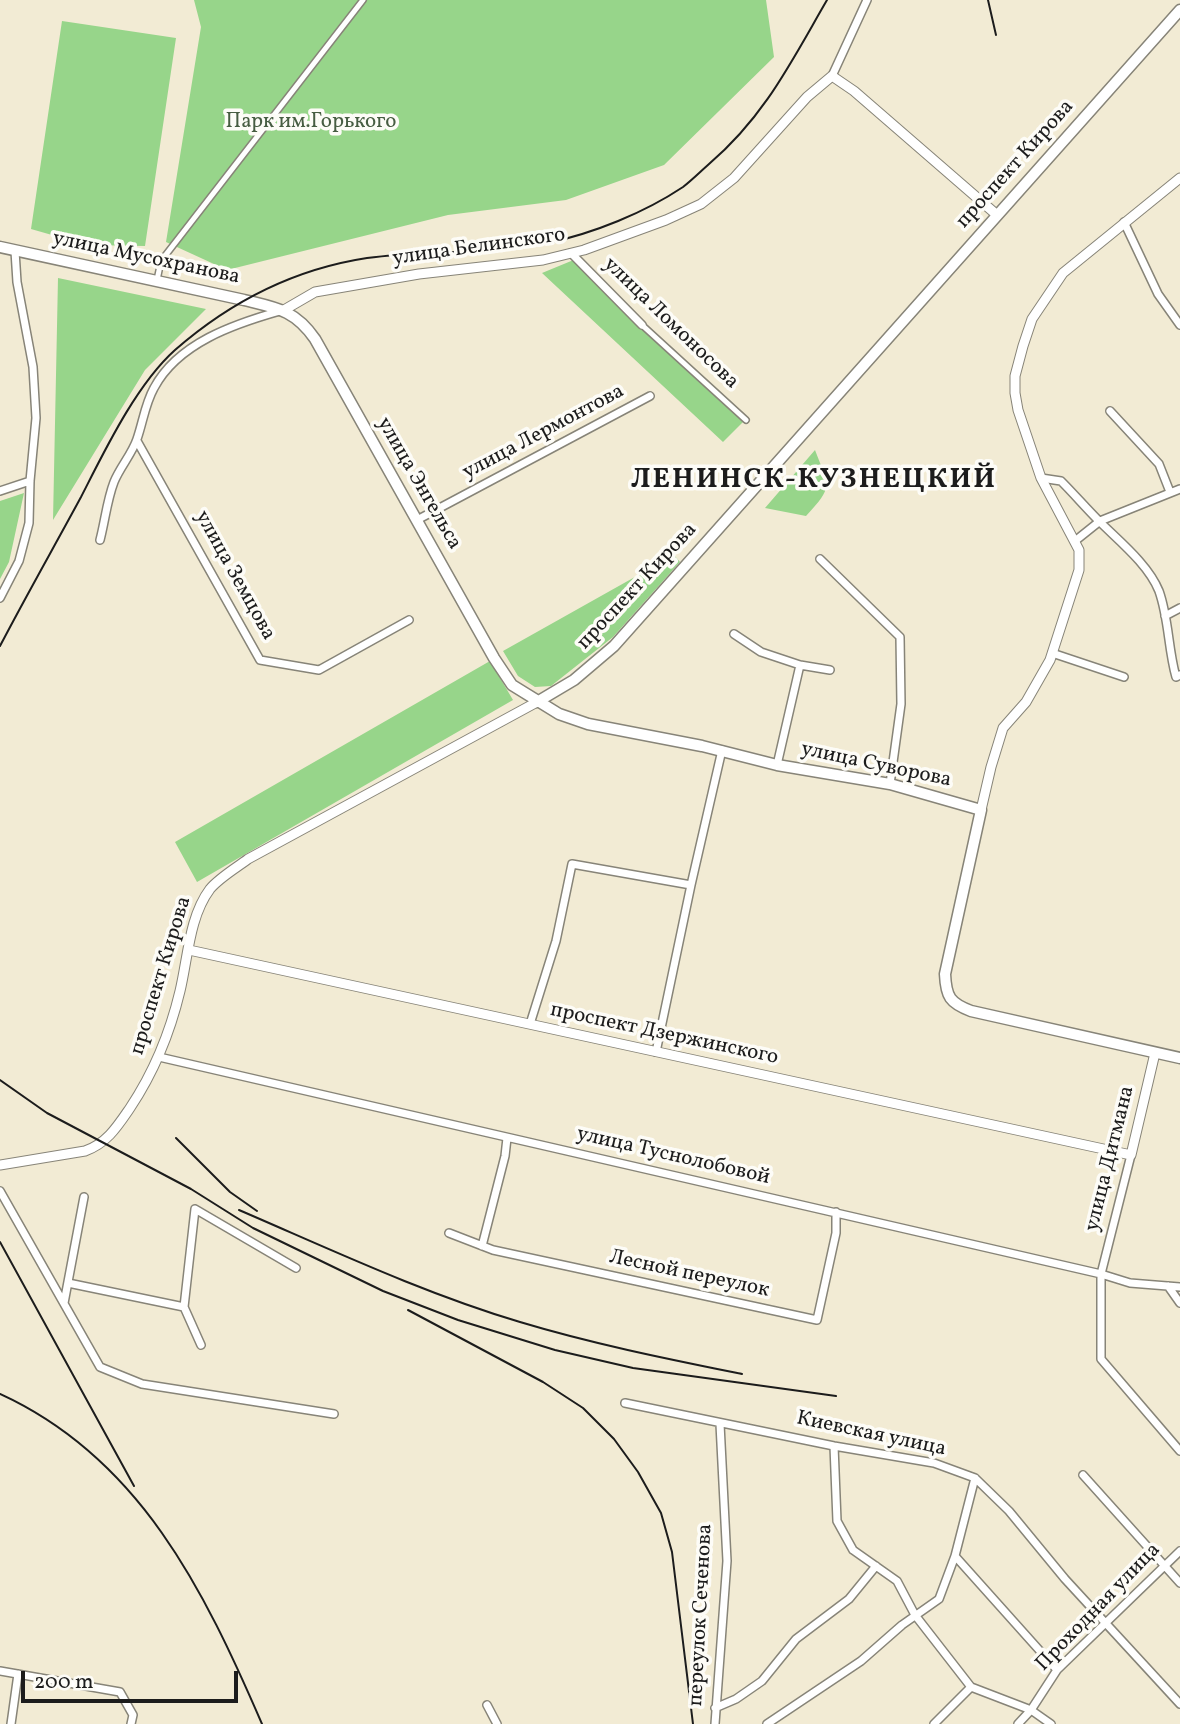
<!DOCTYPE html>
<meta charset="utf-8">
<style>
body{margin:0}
#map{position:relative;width:1180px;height:1724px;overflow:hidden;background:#f2ebd4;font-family:Vollkorn,serif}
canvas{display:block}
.scale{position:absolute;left:21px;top:1671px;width:217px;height:32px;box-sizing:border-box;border:4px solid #1c1c1c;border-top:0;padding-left:9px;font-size:21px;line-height:24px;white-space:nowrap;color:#1c1c1c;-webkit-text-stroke:5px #fdfcf7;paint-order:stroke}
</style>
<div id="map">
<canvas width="1180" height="1724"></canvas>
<div class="scale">200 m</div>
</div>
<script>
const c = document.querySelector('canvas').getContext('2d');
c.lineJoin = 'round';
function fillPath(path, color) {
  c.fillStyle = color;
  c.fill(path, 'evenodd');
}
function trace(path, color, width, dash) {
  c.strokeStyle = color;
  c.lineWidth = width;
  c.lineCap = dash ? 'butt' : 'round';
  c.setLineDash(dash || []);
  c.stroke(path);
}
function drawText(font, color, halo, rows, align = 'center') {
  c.font = font + ' Vollkorn,serif';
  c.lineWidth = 7;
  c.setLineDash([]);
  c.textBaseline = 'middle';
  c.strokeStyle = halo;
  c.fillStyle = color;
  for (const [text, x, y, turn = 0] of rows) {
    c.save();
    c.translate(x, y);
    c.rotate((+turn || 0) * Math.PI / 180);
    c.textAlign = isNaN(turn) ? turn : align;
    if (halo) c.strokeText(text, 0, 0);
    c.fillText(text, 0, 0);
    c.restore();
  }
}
fillPath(new Path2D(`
 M194,0H766L774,57L664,165L566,200L448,215L227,270L166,242L201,27Z
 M62,21L176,38L145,246L87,245L31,229Z
 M576,259L747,418L723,442L542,273Z
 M58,278L206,309L145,370L53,520Z
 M815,450C829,487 834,486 806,516L765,508Z
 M24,493L9,562L0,579V501Z
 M674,555L680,562L613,637L551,686L535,687L518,676L503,651Z
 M490,661L513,700L197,882L175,842Z`), '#97d58a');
const pedestrian = new Path2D(`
 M157,280L161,261L363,0
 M642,325L746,420`);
const minor = new Path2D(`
 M832,76L867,0
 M1124,222L1158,294L1180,325
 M571,253L642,325
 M1110,411L1159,464L1170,492
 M137,441L260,660L319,670L409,620
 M1041,478L1061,481C1074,494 1086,508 1099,521C1119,541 1148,564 1159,591C1169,619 1168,649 1176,677L1180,675
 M0,491L30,481
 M417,520L650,396
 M100,540C105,521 107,500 114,482C120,467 132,454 137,439C143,422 145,404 154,388C178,343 234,324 280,311
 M1075,541L1100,521L1180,489
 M820,559L900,637L901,704L890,784
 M0,598L19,561L29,523L30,481L36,418L33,367L17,282L15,251
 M1165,616L1180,608
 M734,634L761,652L800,665L830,670
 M1052,653L1124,677
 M777,765L800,665
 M530,1024L556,941L572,864L691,885
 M656,1052L691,885L722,750
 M159,1057L1101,1274L1130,1283L1180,1287
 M1131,1155L1101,1274V1359L1180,1451
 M0,1191L100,1367L142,1384L334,1414
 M449,1233L493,1250L817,1320L836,1233V1212
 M482,1246L505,1156L507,1138
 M68,1283L184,1307L201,1345
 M1168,1286L1180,1303
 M64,1303L84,1197
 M184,1307L195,1209L296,1268
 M625,1403L834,1446L934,1463L975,1478L1009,1511L1065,1579L1180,1704
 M834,1446L837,1521L853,1550L897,1581L915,1615L971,1687L1031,1710L1051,1724
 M1083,1475L1180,1583
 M955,1556L1057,1670
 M0,1671L120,1692L133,1715L131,1724
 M487,1705L497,1724
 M715,1708L736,1699L762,1681L796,1639L849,1599L876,1566
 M11,1724L18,1674
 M715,1724L727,1561L720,1424
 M767,1724L861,1661L902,1625L939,1599L955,1556L975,1478
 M934,1724L971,1687
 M1018,1724L1031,1710L1057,1670L1180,1551`);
const tertiary = new Path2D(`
 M284,310L315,292L419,274L543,260L584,250L666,220L701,204L734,178L807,97L832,76L854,91L997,215
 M981,810L991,767L1003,728L1026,702L1050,660L1079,570V550L1041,478L1018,410L1015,393V376L1023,346L1032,319L1063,273L1180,178
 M189,950L1131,1155L1155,1053
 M0,1165L85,1151C107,1143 117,1127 130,1108C154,1072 170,1033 180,991C188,958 189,917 210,889C219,878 236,868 248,859L537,702`);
const primary = new Path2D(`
 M0,247L244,300C277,308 295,310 315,339L494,658L512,685L559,714L588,724L702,746L777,765L890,784L981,810L945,974C946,997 950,1003 971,1011L1180,1058
 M537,702L574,680L614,646L1180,10`);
trace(pedestrian, '#878478', 8);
trace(minor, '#878478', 10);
trace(tertiary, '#878478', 11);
trace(primary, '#878478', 13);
trace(pedestrian, '#fff', 5);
trace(minor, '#fff', 7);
trace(tertiary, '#fff', 9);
trace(primary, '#fff', 10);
trace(new Path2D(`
 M988,0L996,35
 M0,646C26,596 54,547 81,497C105,450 136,385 175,350C230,302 295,269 367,258C426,250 491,255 548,243C594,233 644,213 683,187C692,180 700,172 709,164C765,116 791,62 827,0
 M0,1080L47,1113L191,1189L253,1228L383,1291L458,1320L555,1350L633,1368L836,1396
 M176,1138L230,1192L257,1211
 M239,1210C332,1250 423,1293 520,1322C593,1344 668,1359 742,1374
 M0,1242L134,1486
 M408,1310L543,1382L583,1408L614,1439L638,1472L661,1513L672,1552L693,1724
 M0,1394C140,1458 204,1590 262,1724`), '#1c1c1c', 2);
drawText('21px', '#475d42', '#fdfcf7', [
 ["Парк им.Горького",311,123]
]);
drawText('21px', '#1c1c1c', '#fdfcf7', [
 ["проспект Кирова",1016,165,-48],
 ["улица Белинского",479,248,-8],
 ["улица Мусохранова",146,259,12],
 ["улица Ломоносова",670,324,44],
 ["улица Лермонтова",544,433,-28],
 ["улица Энгельса",418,484,60],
 ["улица Земцова",234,576,61],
 ["проспект Кирова",638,587,-47],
 ["улица Суворова",876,766,12],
 ["проспект Кирова",162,976,-73],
 ["проспект Дзержинского",664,1035,12],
 ["улица Туснолобовой",673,1157,13],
 ["улица Дитмана",1111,1159,-76],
 ["Лесной переулок",689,1275,12],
 ["Киевская улица",871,1435,12],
 ["Проходная улица",1099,1608,-46],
 ["переулок Сеченова",702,1615,-87]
]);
c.letterSpacing = '2px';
drawText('bold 28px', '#1c1c1c', '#fdfcf7', [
 ["ЛЕНИНСК-КУЗНЕЦКИЙ",814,482]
]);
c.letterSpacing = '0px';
</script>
